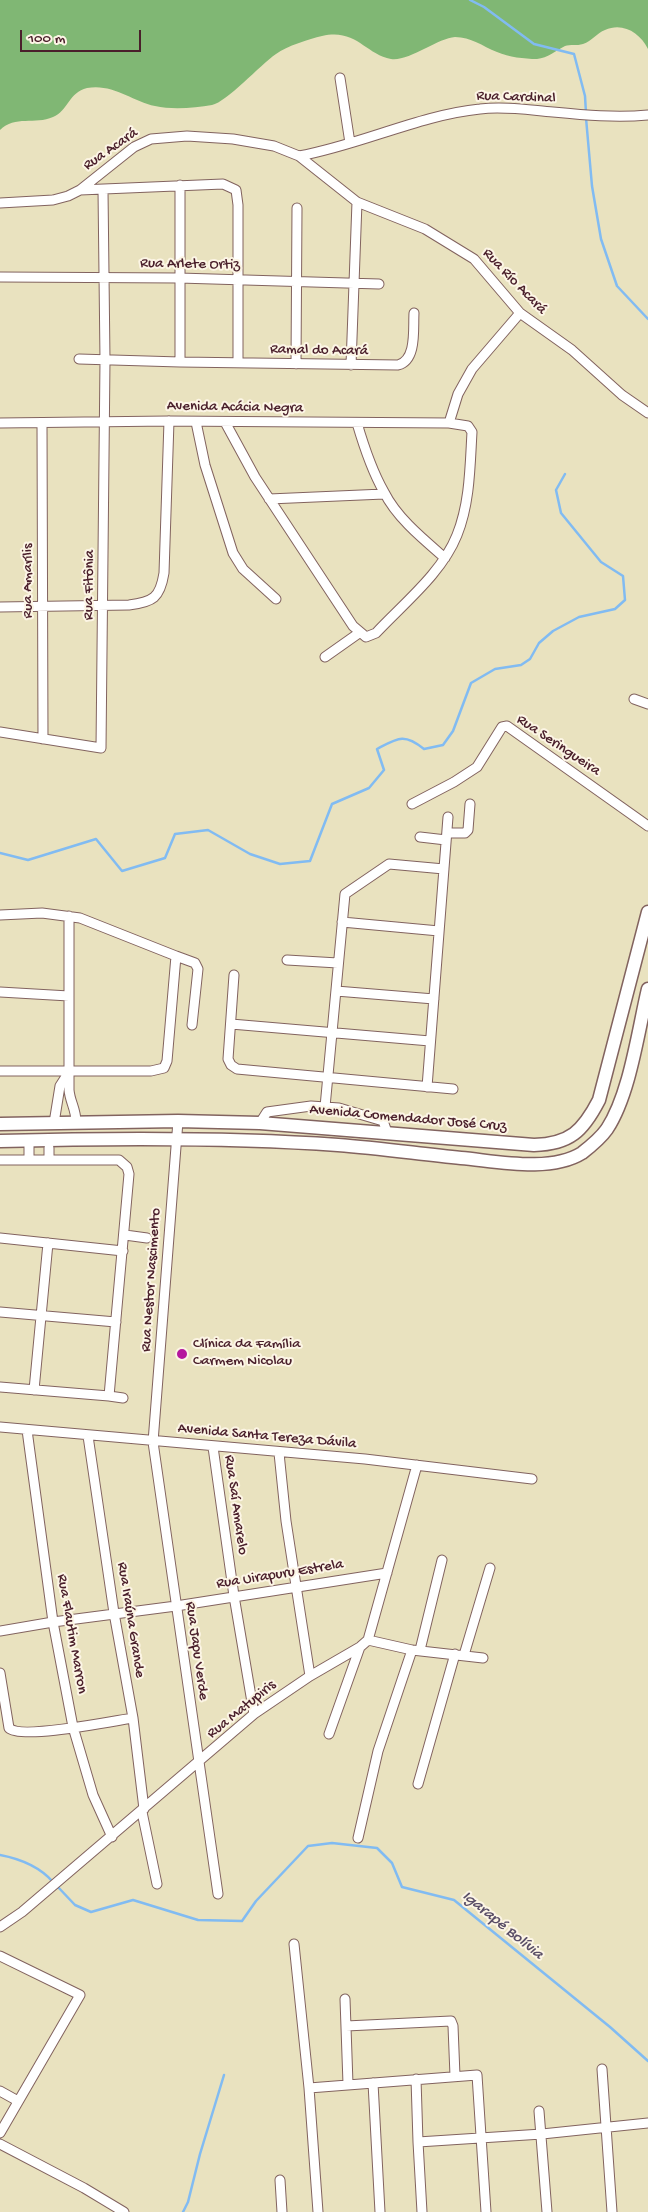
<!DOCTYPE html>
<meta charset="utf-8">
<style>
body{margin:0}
#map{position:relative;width:648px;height:2212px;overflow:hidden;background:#e9e2bf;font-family:"Gochi Hand",sans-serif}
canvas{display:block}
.scale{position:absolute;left:20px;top:30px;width:121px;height:22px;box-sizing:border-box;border:2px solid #4a1f2b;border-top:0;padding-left:6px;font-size:15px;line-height:18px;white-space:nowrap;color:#4a1f2b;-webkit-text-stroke:4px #fcf5e5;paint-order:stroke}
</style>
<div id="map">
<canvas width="648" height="2212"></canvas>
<div class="scale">100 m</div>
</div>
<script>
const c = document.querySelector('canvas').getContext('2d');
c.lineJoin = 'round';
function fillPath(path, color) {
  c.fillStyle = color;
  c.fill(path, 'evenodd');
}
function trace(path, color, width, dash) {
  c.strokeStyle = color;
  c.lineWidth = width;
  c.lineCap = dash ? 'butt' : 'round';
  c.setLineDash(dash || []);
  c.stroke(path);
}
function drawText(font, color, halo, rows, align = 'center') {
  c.font = font + ' "Gochi Hand",sans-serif';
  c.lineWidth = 4;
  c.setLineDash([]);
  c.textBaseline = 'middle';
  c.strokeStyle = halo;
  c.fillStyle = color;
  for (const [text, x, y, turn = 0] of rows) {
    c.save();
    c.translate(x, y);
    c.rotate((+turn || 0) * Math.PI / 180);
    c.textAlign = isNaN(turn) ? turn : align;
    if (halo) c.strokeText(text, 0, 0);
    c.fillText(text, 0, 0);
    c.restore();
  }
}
fillPath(new Path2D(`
 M0,0H648V49C640,33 623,22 605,30C597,33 592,41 583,44C577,46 570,44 565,46C555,51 548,58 537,59C524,59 509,57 497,52C482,46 471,37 455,37C438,38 408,62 391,59C365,54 356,28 322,36C309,39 287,46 276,54C260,65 227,102 212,105C195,108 172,110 155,106C132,101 112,83 87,88C69,92 68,111 53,117C35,125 15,115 0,130Z`), '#80b774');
trace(new Path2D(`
 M470,0L484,7L534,44L574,54L585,96L586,113
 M586,118L592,186L601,239L617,286L648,319
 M0,853L28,860L96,839L122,871L165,858L175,834L208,830L250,854L280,864L310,861L332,804L369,788L384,770L377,749C398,738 404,733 424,749L443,745L453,731L471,683L495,669L521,665L530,659L539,643L553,631L579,617L615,609L625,600L623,576L601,562L561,513L556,490L565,474
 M0,1855C21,1859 39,1866 53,1882
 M57,1886L75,1905L91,1912L133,1900L198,1920L242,1921L256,1901L308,1846L332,1843L377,1848L392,1863L402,1887L454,1900L610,2027L648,2061
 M183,2212L188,2202L200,2154L224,2075`), '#81bbf2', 2.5);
const street = new Path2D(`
 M340,78L350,143
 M299,156C360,145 420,115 480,109C504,106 529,110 553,112C584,115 616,118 648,115
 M180,185V362
 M80,190L223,184L236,190L238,205V363
 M0,203L53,200L68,196L80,190L134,147L151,139L187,136L233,139L274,146L299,156L357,202L425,229L474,259L520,313L572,350L622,395L648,413
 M0,277L179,278L379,284
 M79,359L180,362L398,365C417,360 413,329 414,313
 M296,364L297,208
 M351,365L357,202
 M196,422L205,465L233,553L243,569L276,599
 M0,423L169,421L449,423L468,426L472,432C470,466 470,503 457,535C442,573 404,603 376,633L366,637L353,626L255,477L225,422
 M42,423L43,739
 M357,423C364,447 372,471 384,492C397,518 423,539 445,558
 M449,423L458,394L472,369L520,313
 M269,499L384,494
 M0,607L129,605C153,602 160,598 164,573L169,421
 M325,657L359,633
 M634,699L648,704
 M0,732L101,748L105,360L103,190
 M412,804L454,782L477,767L502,727L507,726L648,826
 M447,833H465L468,830L470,804
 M420,837L446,840
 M0,915L42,913L80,918L176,956L167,1061L164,1068L151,1071H0
 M69,916V1090C70,1102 76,1109 76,1122
 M342,922L439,931
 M176,956L195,963L198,969L192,1025
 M287,960L338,963
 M234,975L228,1059L231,1065L237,1069L453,1089
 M336,991L434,999
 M0,992L69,996
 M231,1024L430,1041
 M427,1087L448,817
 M325,1107L345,894L389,864L444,869
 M178,1121L153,1442L218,1894
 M54,1123L60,1086L69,1072
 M260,1123L267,1112L311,1106L339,1108L383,1121L387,1132
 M29,1140V1160
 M49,1148V1160
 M0,1160H119L127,1167L129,1174L109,1396L0,1387
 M125,1235L147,1238
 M0,1238L123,1251
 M0,1312L116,1322
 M34,1390L48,1243
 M109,1396L123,1398
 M0,1427L365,1459L532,1479
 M27,1430L53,1622L73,1727L93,1795L112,1837
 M88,1436L114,1613L133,1718L144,1809
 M213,1447L234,1596L254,1714
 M279,1453L286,1521L310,1676
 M0,1631L53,1622L176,1606L387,1573
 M368,1640L412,1650L483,1658
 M420,1650L442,1560
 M464,1655L490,1568
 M0,1673L9,1728C21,1740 113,1721 133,1718
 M329,1734L360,1647
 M418,1784L455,1654
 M142,1812L157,1884
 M358,1838L378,1751L412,1650
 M0,1927L22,1912L254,1714L310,1676L360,1647L368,1640L417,1465
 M294,1944L309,2088L318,2212
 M0,1956L80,1995L0,2133
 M345,1999L348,2084
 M346,2026L451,2021L453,2026L455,2076
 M602,2069L612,2212
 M416,2079L418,2142L422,2212
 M373,2083L380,2212
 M309,2088L477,2075L486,2212
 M0,2091L18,2101
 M539,2111L547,2212
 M418,2142L542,2134L648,2123
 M0,2144L84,2188L124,2212
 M280,2180L282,2212`);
const secondary = new Path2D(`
 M0,1124L178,1121L260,1123L534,1145C570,1144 583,1131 599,1100L648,912
 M0,1141C112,1138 226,1137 338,1145C379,1148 420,1154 461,1158C496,1161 550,1173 582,1153C591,1146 600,1139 607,1129C630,1094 638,1031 648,989`);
trace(street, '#82635f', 11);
trace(secondary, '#82635f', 15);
trace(street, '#fff', 9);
trace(secondary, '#fff', 12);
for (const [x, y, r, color] of [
 [182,1354,6,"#b5179e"]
]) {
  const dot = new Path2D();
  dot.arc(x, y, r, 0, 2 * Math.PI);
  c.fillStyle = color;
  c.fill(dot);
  trace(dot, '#fcf5e5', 2);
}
drawText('15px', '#4a1f2b', '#fcf5e5', [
 ["Rua Cardinal",516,98,2],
 ["Rua Acará",111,150,-35],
 ["Rua Arlete Ortiz",190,265,1],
 ["Rua Río Acará",514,282,46],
 ["Ramal do Acará",319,351,1],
 ["Avenida Acácia Negra",235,408,1],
 ["Rua Amarílis",29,581,-90],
 ["Rua Fitônia",90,585,-89],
 ["Rua Seringueira",558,746,34],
 ["Avenida Comendador José Cruz",408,1119,5],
 ["Rua Nestor Nascimento",152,1280,-86],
 ["Avenida Santa Tereza Dávila",267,1437,5],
 ["Rua Saí Amarelo",235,1505,82],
 ["Rua Uirapuru Estrela",280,1575,-9],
 ["Rua Iraúna Grande",130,1620,81],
 ["Rua Flautim Marron",71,1634,80],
 ["Rua Japu Verde",196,1651,82],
 ["Rua Matupiris",242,1710,-39]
]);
drawText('15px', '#4a1f2b', '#fcf5e5', [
 ["Clínica da Família",193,1345],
 ["Carmem Nicolau",193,1362]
], 'left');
drawText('italic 16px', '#5a4e67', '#fcf5e5', [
 ["Igarapé Bolívia",502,1926,39]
]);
</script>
